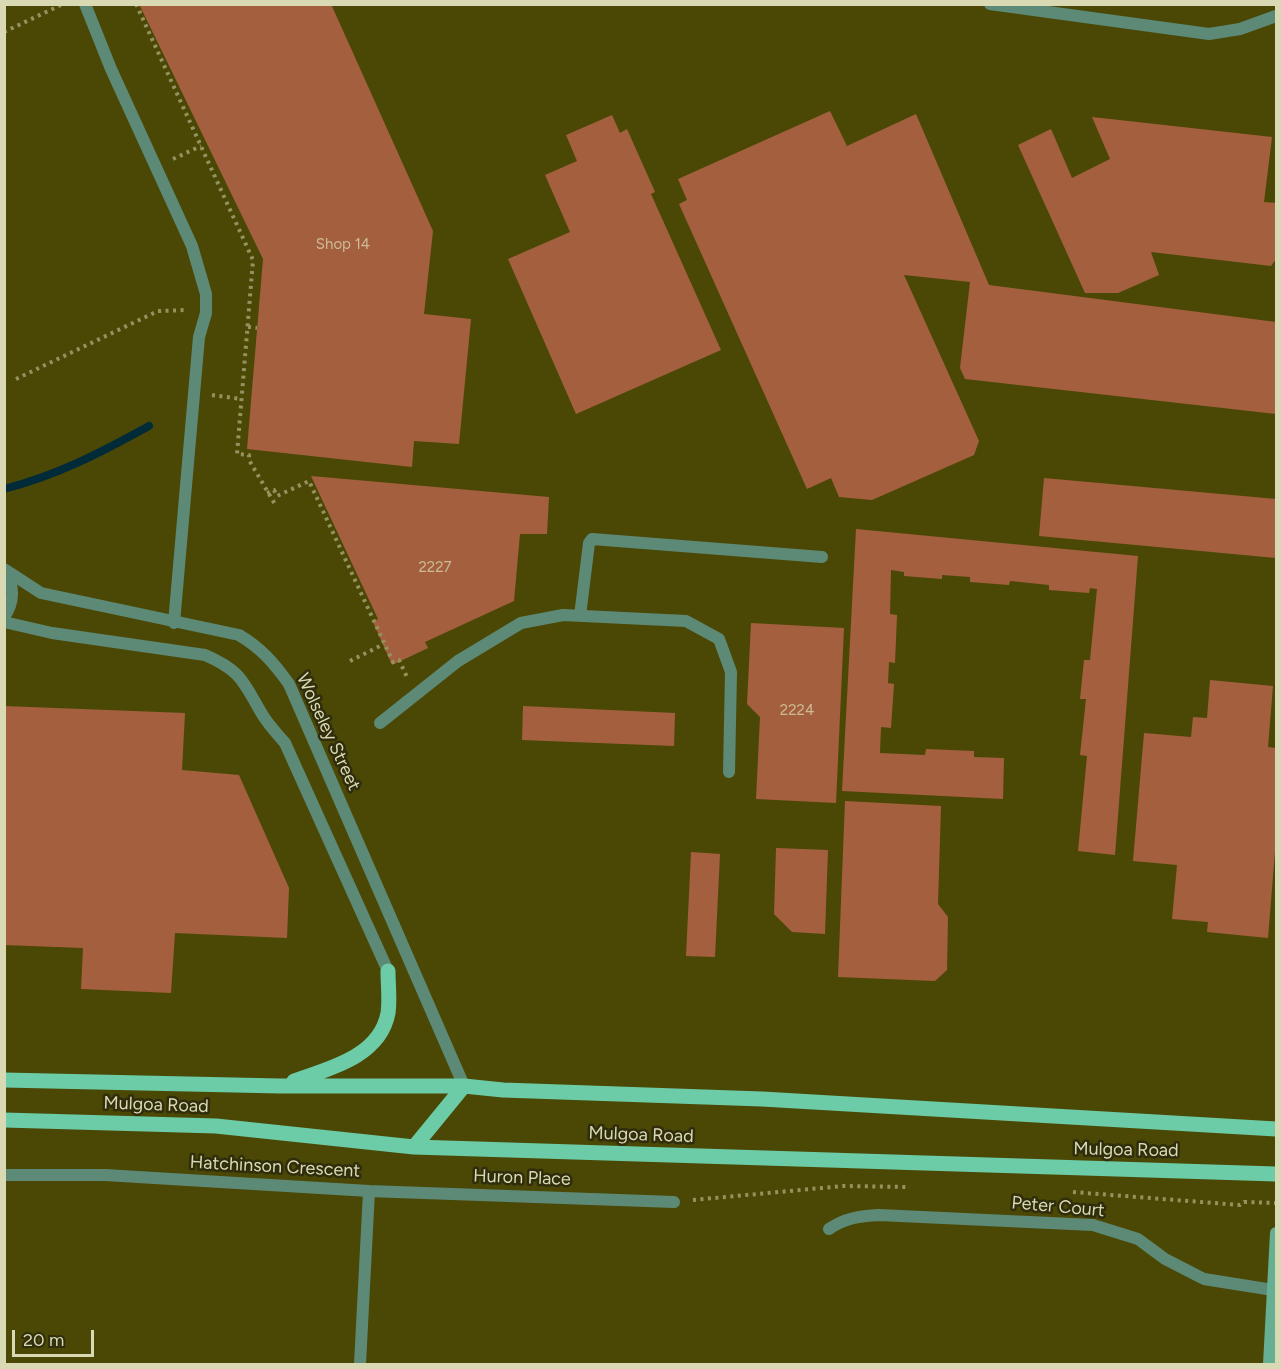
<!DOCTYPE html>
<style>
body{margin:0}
#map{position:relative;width:1281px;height:1369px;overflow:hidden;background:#4b4806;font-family:Figtree,sans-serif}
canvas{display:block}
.frame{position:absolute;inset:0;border:6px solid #d9d9b3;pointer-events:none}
.scale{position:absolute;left:12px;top:1330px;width:82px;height:27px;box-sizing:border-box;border:3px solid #d9d9b3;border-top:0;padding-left:8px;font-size:18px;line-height:21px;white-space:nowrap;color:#d9d9b3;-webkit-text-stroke:4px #2f2d0c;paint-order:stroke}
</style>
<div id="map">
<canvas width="1281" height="1369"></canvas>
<div class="frame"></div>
<div class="scale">20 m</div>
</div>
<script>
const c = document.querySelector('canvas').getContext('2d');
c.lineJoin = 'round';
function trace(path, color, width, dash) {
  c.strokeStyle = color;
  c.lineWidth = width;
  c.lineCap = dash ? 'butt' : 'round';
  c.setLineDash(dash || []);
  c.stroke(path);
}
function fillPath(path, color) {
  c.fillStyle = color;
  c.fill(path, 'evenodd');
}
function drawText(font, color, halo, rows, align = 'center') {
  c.font = font + ' Figtree,sans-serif';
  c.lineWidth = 5;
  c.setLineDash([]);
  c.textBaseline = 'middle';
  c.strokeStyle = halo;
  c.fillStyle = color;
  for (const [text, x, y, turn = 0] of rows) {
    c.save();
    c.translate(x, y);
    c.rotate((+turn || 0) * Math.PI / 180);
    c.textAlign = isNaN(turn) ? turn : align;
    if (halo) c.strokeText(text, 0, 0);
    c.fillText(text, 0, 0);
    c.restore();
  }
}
trace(new Path2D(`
 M4,489C58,475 100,453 149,426`), '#022b3a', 8);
fillPath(new Path2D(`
 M139,4H331L433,231L424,314L471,319L459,444L414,441L412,467L247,449L263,259Z
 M830,111L847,146L916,114L989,285L1276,322V414L965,379L960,368L970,282L904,275L979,441L974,455L872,500L839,497L831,478L807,489L679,204L687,200L678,179Z
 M612,115L620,133L627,129L655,192L651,194L721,350L576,414L508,259L570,232L545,175L577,161L566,135Z
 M1092,117L1272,137L1264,202L1276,203V259L1271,266L1151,252L1159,275L1118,293H1085L1018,145L1051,129L1072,178L1110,159Z
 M311,476L549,497L547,534H520L514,601L425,642L428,648L392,665L373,622L378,619Z
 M1044,478L1276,499V558L1039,536Z
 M856,529L1138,556L1115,855L1078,851L1087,756L1080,755L1086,699H1080L1084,660H1090L1097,589L1090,588L1089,593L1049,590V585L1010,581L1009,585L970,582V577L942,575V579L904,576V572L891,570L890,614L897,615L895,663L889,662L888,683L894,684L891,728L881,727L880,753L925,755L926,749L974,751V757L1004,758L1003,799L842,791Z
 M751,623L844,628L836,803L756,799L760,717L747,704Z
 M1210,680L1273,686L1268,747L1276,748V839L1268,938L1207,932L1208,922L1172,919L1177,865L1133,861L1144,733L1191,737L1193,717L1207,718Z
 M4,706L185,713L182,770L239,775L289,888L287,938L175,933L171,993L81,989L83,948L4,945Z
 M523,706L675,713L674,746L522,740Z
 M845,801L941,806L938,904L948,917L947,970L935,981L838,977Z
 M776,848L828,850L825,934L792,932L774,914Z
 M691,852L720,854L715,957L686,956Z`), '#a4603e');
trace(new Path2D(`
 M136,4L253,260L237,454L249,455V460L276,506
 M4,32L63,4
 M173,159L201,146
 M248,327L257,328
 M16,379L158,311L187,310
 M212,395L241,399
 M267,493L274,490L277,496L309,481L393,662L399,660L407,677
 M350,661L384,644
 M1073,1192L1240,1205L1244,1202L1276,1203
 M693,1200L843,1186L910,1187`), '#94935f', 4, [3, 4.5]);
trace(new Path2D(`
 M85,4L111,69L192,246L206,294V313L199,337L174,623
 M580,616L589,543L592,539L822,557
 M380,723L458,661L521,623L563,615L686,621L719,639L731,672L729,772`), '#5d8a77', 12);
trace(new Path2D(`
 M990,4L1209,34L1240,29L1276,16
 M4,569L41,593L239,635C261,648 274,663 289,684L464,1086
 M4,617C15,602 14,585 5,570
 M4,622L52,633L205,655C242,671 243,682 262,714C268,724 277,734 285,743L388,971
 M4,1175H105L369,1191L674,1202
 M829,1229C845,1218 860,1216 879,1215L1093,1225L1138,1239L1165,1259L1204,1279L1273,1290
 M360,1364L369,1191`), '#5d8a77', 12);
trace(new Path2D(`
 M1269,1364L1276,1233`), '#67af92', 12);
trace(new Path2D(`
 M4,1080L280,1086H464L503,1090L762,1099L1276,1129
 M294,1081C328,1069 380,1057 388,1013C390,1000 388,985 388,971
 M4,1120L216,1126L414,1147L1276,1174
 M414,1147L464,1086`), '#6ccca7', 15);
drawText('15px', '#ccbb96', null, [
 ["Shop 14",343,245],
 ["2227",435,568],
 ["2224",797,711]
]);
drawText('18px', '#d9d9b3', '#2f2d0c', [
 ["Wolseley Street",328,732,65],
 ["Mulgoa Road",156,1105,2],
 ["Mulgoa Road",641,1135,2],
 ["Mulgoa Road",1126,1150,1],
 ["Hatchinson Crescent",275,1167,3],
 ["Huron Place",522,1178,2],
 ["Peter Court",1058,1207,5]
]);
</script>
